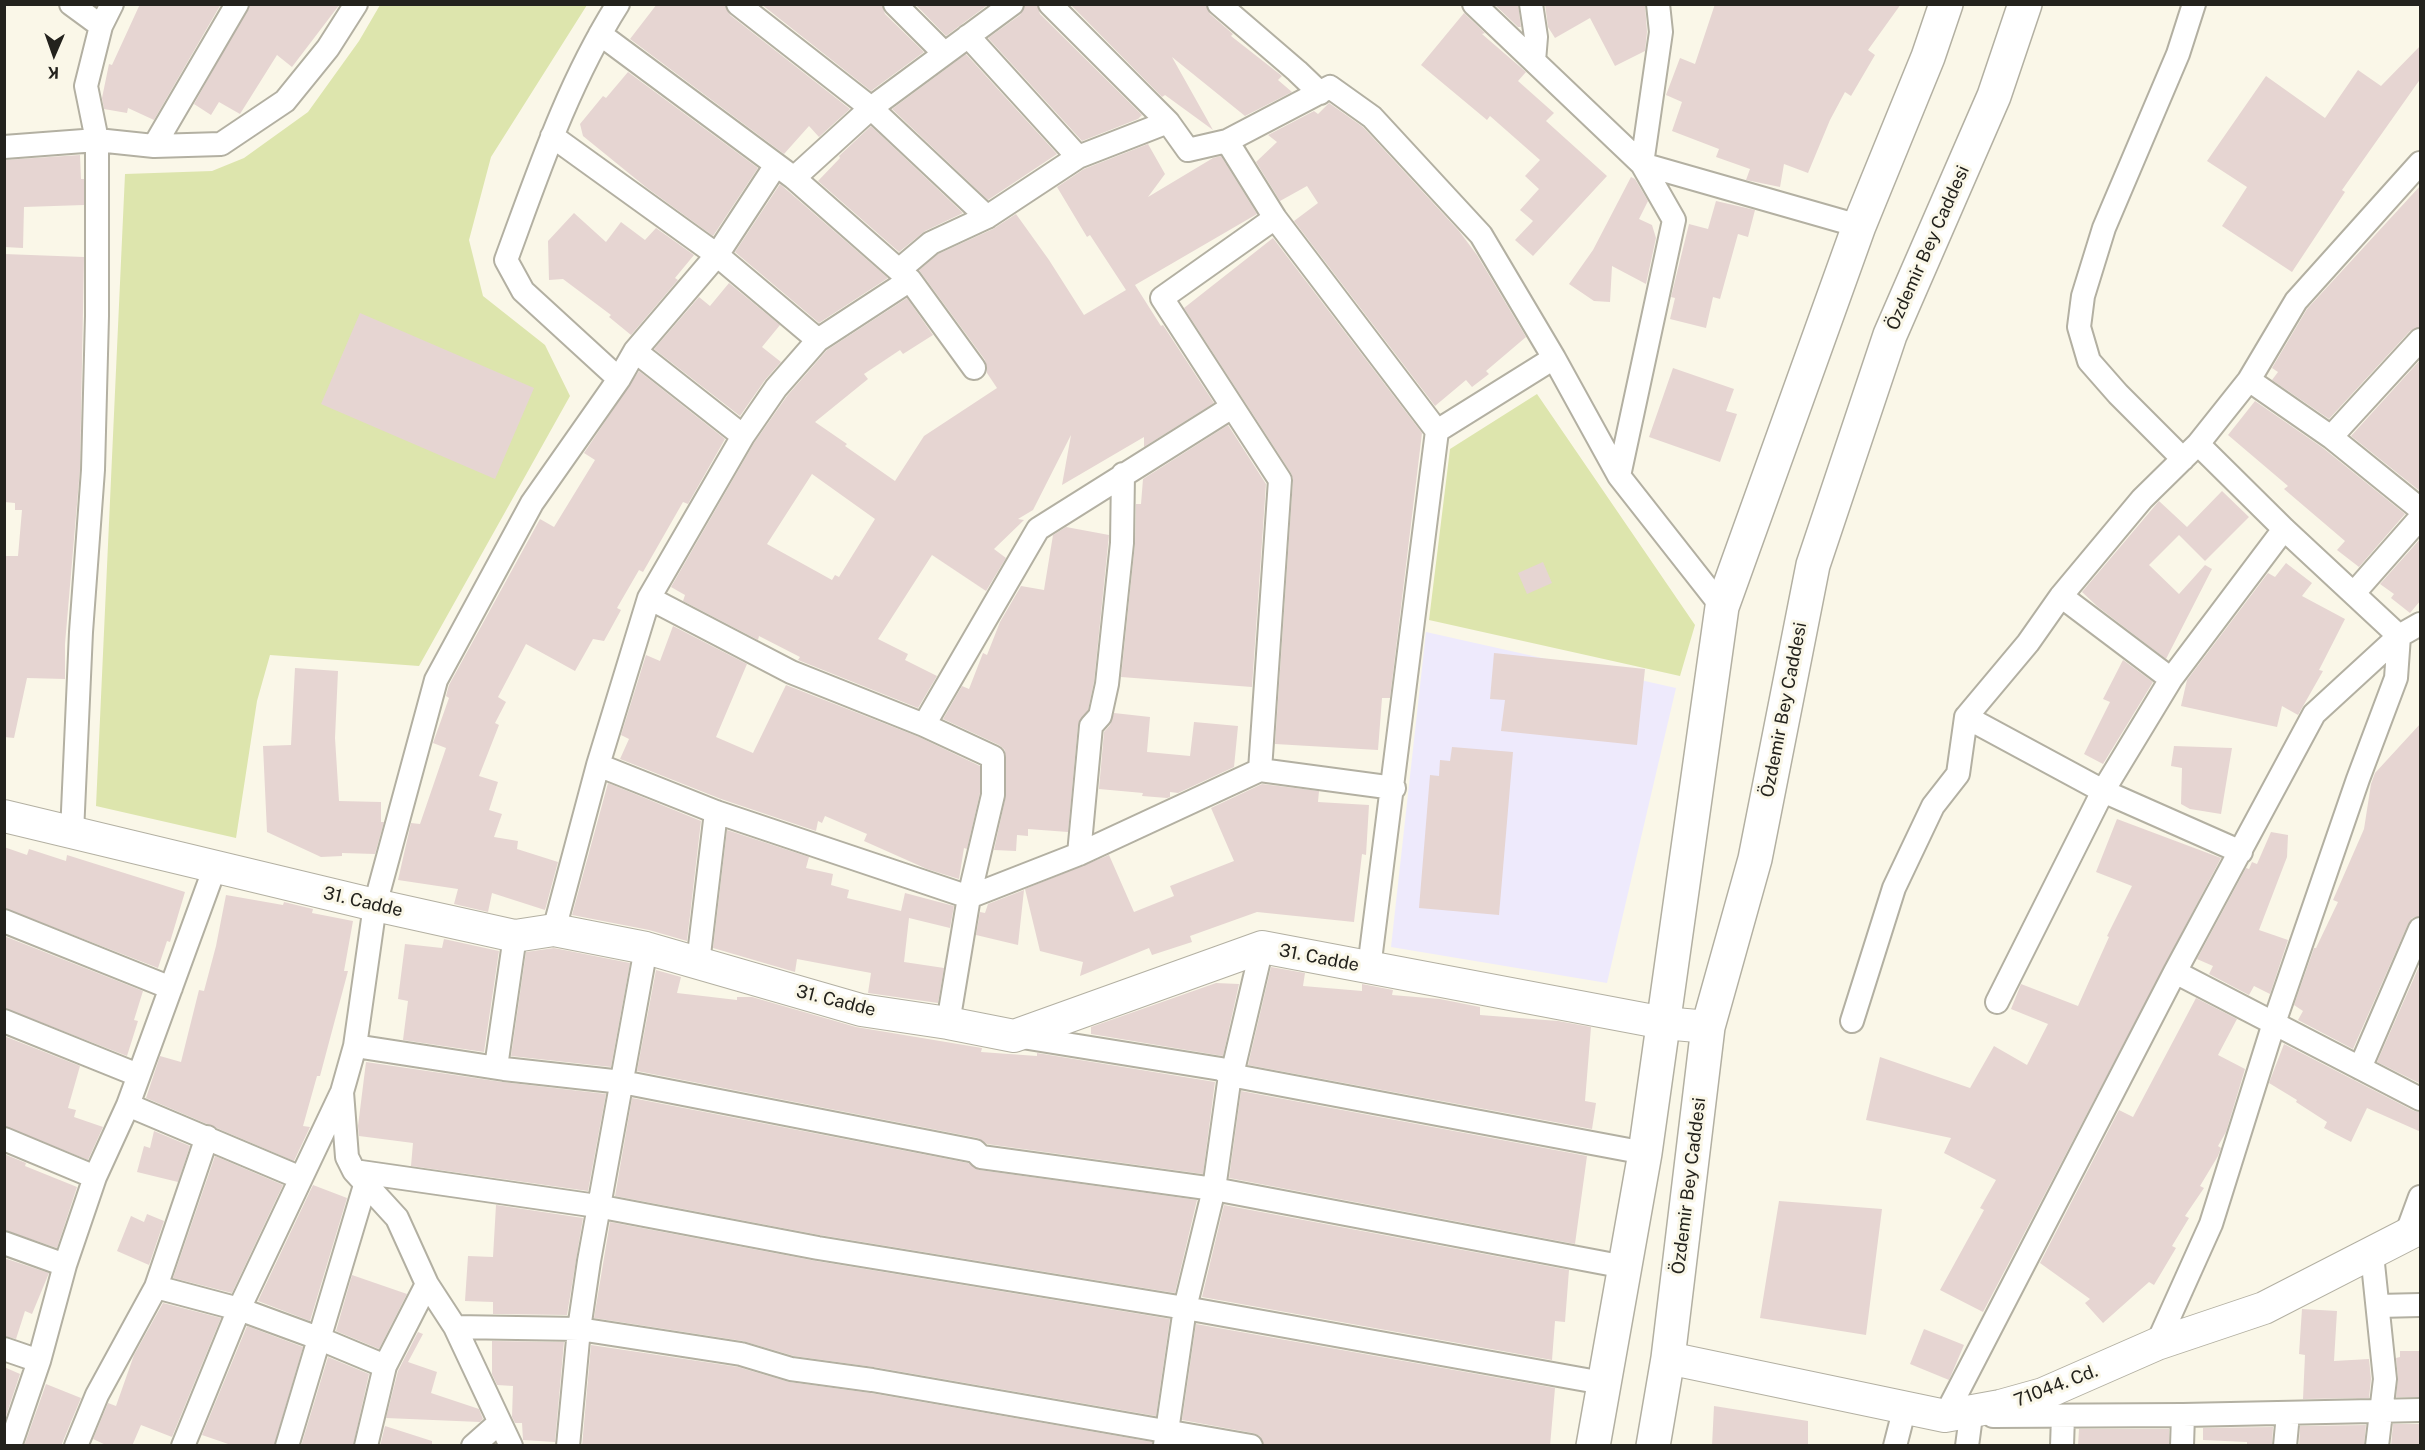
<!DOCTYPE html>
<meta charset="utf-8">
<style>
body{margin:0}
#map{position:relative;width:2425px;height:1450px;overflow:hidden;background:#faf7e8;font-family:"Public Sans",sans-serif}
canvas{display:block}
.frame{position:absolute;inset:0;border:6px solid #23221d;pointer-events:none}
.north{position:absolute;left:24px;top:24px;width:60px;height:60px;-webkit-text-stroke:4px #faf7e8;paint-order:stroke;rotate:182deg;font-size:16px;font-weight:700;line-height:24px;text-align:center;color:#23221d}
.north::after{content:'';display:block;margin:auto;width:21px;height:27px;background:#23221d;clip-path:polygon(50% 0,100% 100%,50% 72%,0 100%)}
</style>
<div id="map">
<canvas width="2425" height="1450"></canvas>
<div class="frame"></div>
<div class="north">K</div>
</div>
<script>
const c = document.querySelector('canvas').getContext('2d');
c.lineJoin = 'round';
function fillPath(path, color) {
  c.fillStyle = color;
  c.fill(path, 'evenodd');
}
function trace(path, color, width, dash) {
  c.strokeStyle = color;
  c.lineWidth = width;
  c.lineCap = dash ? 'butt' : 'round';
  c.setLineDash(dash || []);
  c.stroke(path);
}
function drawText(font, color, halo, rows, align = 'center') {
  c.font = font + ' "Public Sans",sans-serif';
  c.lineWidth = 6;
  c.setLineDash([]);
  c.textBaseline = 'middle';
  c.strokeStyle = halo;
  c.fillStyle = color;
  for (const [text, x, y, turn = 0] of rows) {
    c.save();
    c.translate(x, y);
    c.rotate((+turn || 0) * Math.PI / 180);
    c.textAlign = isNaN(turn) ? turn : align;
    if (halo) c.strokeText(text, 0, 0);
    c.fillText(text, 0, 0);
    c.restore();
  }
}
fillPath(new Path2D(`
 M1426,632L1676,688L1607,983L1391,947Z`), '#eeeafc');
fillPath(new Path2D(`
 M380,5H587L491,157L469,240L483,296L545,345L570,396L419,666L270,655L257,701L236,838L96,806L125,174L212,171L244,158L308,112L359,41Z
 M1537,394L1695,625L1680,676L1429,620L1450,449Z`), '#dde5ad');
fillPath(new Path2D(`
 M140,4H221L154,120L128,108L127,113L104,109L102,98L109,64L112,65Z
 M250,4H340L292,67L277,55L240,114L219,102L211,115L194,104Z
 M657,4H725L730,15L850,109L819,137L809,126L784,154L630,39Z
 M761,4H882L885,14L924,52L871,91Z
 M915,4H989L946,36Z
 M1025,4H1037L1040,14L1142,115L1138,119L1082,141L988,38L1020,15Z
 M1070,4H1206L1210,14L1233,34L1231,36L1282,76L1278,80L1292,92L1245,116L1172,57L1213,130L1165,95L1162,97Z
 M1494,4H1518L1521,27H1518Z
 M1545,4H1645L1647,32L1645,51L1615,66L1590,18L1555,38L1548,27Z
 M1715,4H1901L1868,50L1875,55L1851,96L1845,92L1830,120L1808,173L1784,164L1780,187L1746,180L1750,169L1716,157L1719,149L1672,131L1682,102L1666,95L1680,58L1695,64Z
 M1464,13L1485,33L1482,34L1526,72L1518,81L1554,113L1546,121L1607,176L1533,256L1515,240L1533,221L1520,210L1539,189L1525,176L1540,160L1490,116L1487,120L1421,65Z
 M2421,45V78L2342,190L2345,192L2292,272L2222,226L2247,187L2207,161L2266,76L2325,118L2358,70L2381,86Z
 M966,54L1057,154L988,200L892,109Z
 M628,72L758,168L713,236L647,188L583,136L580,124L603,96L606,98Z
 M1329,103L1363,127L1459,231L1477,255L1526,337L1486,371L1489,374L1472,387L1466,380L1435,406L1294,221L1318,203L1307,186L1280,201L1256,162L1277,142L1268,135L1314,111L1318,114Z
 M871,126L963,213L925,231L899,252L818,181L840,158L839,156Z
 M1148,144L1165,174L1148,197L1213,158L1221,156L1257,214L1135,285L1161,326L1163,325L1214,403L1144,447V437L1062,485L1071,435L1033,510L1018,519L1024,520L994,549L1006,558L986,591L932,555L878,639L908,654L905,660L937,676L918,708L798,660L800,657L759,636L758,640L683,601L685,595L671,587L754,443L787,396L827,350L907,298L933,335L903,354L900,350L864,374L868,379L815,422L847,444L845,446L895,481L924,436L997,388L987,373L985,360L919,270L938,254L993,229L1016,214L1049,260L1084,315L1126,290L1090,235L1087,237L1057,187L1084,169ZM812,474L875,519L839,577L835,575L832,580L767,544Z
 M80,155L81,179H84V205L24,207L23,248L4,247V160Z
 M1631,177L1635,179L1648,201L1639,219L1652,225L1656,238L1646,284L1612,266L1610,302L1594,301L1569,284L1593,250Z
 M780,184L888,278L819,323L735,252Z
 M2421,185V327L2410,331L2329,419L2272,380L2278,372L2272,368L2307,309Z
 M1716,201L1755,210L1748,237L1738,234L1720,299L1713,297L1706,328L1670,319L1675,298L1671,297L1689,224L1708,229Z
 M574,213L606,242L621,222L645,240L656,228L694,255L675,278L678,280L631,335L609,317L611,315L563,279L549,280L548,241Z
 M1273,238L1422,433L1390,698H1382L1378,750L1275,744L1293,480L1291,473L1184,308Z
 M4,254L84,257L80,469L65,644V679L27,678L14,738L4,737V556H18L22,510H15V503L4,502Z
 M729,283L780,325L762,347L781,362L765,380L740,416L654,349L699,297L710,306Z
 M360,313L534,388L495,479L321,404Z
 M2421,359V492L2351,436Z
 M1673,368L1734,389L1726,411L1737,414L1720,462L1649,437Z
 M639,371L725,439L688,504L683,502L643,572L639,570L617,608L621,610L604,641L593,639L575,671L526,644L498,697L506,702L495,723L499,725L479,776L498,782L489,810L502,814L494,837L518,841L517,849L558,862L545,910L492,893L488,912L454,904L458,889L398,880L411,823L420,824L446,748L433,743L449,698L446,696L449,685L540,519L554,527L595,460L584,453Z
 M2255,401L2323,448L2405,514L2359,567L2337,550L2345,541L2284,489L2288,486L2228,435Z
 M1228,425L1266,484L1252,687L1121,677L1135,544L1136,504H1141L1143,479Z
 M2222,491L2249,517L2205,561L2179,535L2149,565L2179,594L2205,565L2212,569L2166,659L2098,607L2082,592L2159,501L2187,527Z
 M1066,527L1109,535L1094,682L1088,710L1078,725L1068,832L1028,829V836L1017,835L1016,851L994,850L1006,795L1005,750L999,745L943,719L962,686L969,689L983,653L987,655L1000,622L1021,586L1044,590L1053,535Z
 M2421,538V600L2410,613L2391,598L2394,594L2380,584Z
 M1543,562L1552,583L1527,594L1518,573Z
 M2286,563L2312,583L2302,596L2345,619L2319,670L2323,671L2298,715L2282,706L2277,727L2181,706L2187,680L2268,573L2275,577Z
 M673,626L747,664L716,737L753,753L786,685L919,737L980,766V793L967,849L964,848L959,879L927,869L864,841L867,834L825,816L822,823L818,821L816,831L721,799L620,759L629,739L621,735L646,655L660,661Z
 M1494,653L1645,669L1637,745L1501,731L1505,700L1490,699Z
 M2123,660L2153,682L2103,764L2084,754L2110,702L2103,699Z
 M295,668L338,671L335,738L339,801L381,802V822H384L375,854L342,853V856L321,857L267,832L263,746L291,745Z
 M1114,713L1150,717L1147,752L1190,756L1194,722L1238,726L1234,767L1178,793L1170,792V797L1167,798L1142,796L1143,793L1099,789L1104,732L1110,725Z
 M2421,723V916L2412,918L2408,924L2353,1049L2298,1020L2303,1011L2294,1005L2314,948H2316L2338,902L2333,900L2364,829L2371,784L2375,773Z
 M2174,746L2232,748L2221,814L2190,809L2181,804L2182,768L2171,766Z
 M1452,747L1513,752L1499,915L1419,908L1430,775L1439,776L1440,760L1450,761Z
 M608,783L701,821L687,941L649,930L572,915Z
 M1262,784L1319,791L1318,802L1369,805L1366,855L1362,854L1354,922L1257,912L1190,936L1192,942L1152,955L1149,948L1080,976L1083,962L1040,951L1025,889L1109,855L1134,912L1174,896L1170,886L1234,861L1211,808Z
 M2117,819L2221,858L1983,1312L1940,1290L1984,1210L1980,1208L1996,1180L1944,1153L1951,1138L1866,1120L1880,1057L1970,1088L1994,1046L2027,1065L2048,1024L2011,1009L2021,984L2078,1006L2109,937L2107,936L2132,886L2096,872Z
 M727,830L809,857L806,868L833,874L831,885L849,890L847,898L901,911L905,893L954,906L950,928L909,918L904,962L944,968L938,1003L868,993L871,973L797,959L795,972L713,948Z
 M2271,832L2288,835L2287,857L2259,930L2288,940L2270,994L2254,986L2249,995L2209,974L2213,966L2197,959L2246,868L2249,869L2252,862L2257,864Z
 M4,847L27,855L29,849L66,861L67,855L185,892L170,942L167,941L158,968L4,908Z
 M1024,890L1018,945L976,935L980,912L985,913L988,904Z
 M226,895L283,905L284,902L313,909L312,913L353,921L344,971H348L320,1076H317L303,1126L310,1127L294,1161L146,1098L160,1056L181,1062L199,990L204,991L216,946Z
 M4,936L143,991L134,1020L138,1021L127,1056L4,1008Z
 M444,939L499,951L484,1052L403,1040L408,1001L398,999L405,944L442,948Z
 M554,948L630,963L611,1067L511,1056L526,952Z
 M2421,962V1084L2377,1062Z
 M1271,967L1305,973L1303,986L1362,991V984L1393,990L1392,995L1440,999L1480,1007V1015L1558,1021L1591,1027L1585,1101L1596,1103L1592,1129L1248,1065Z
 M656,970L681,977L677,993L737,1000V997H752L856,1027L982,1048L981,1052L1037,1056V1053L1215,1082L1203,1174L987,1144L978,1138L637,1071Z
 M1216,983L1239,984L1223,1056L1091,1034V1027Z
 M2196,998L2237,1019L2218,1055L2245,1069L2226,1132L2218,1146L2221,1148L2218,1156L2200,1186L2204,1188L2185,1216L2189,1218L2172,1246L2176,1248L2154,1285L2149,1282L2103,1323L2085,1303L2090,1299L2040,1263L2119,1110L2133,1117Z
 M4,1036L80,1066L68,1108L76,1110L74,1117L103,1127L88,1160L4,1126Z
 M2284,1044L2414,1111L2421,1112V1132L2367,1108L2351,1142L2324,1128L2327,1122L2296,1102L2297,1100L2269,1083Z
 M366,1062L502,1082L606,1094L588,1191L411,1166L413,1143L359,1136L358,1126Z
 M1241,1091L1587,1156L1575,1244L1229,1178Z
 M632,1098L968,1163L979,1170L1197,1200L1175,1293L820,1235L615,1196Z
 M154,1131L190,1146L178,1182L137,1172L144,1146L150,1148Z
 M4,1154L26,1163L25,1166L77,1187L57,1248L4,1230Z
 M215,1156L283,1185L232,1293L173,1278Z
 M313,1185L347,1198L310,1321L258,1301Z
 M1779,1201L1882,1209L1866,1335L1760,1318Z
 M496,1205L583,1218L567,1315L493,1314V1302L465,1301L468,1256L493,1257Z
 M1224,1205L1569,1270L1565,1322L1555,1321L1552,1360L1202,1297Z
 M147,1214L164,1221L149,1265L117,1251L131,1216L144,1222Z
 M610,1222L816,1261L1170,1319L1156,1416L874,1367L794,1356L743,1341L594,1318Z
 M4,1258L49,1273L32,1314L25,1311L16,1339L4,1336Z
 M352,1275L407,1294L379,1349L336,1331Z
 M163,1303L221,1318L172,1437L141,1425L132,1446H108L93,1439L108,1403L116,1406L134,1355Z
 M2302,1309L2337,1311L2334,1361L2369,1359L2371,1379L2369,1398L2303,1399L2305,1355L2299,1354Z
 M1196,1324L1555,1388L1550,1446H1264L1260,1436L1253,1433L1182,1420Z
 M247,1326L303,1347L274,1446H234L202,1435Z
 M1924,1329L1964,1345L1949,1380L1910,1364Z
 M418,1332L423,1334L408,1362L437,1372L431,1393L479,1409L483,1419L480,1422L386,1418L398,1371Z
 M492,1341L564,1342L555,1442L523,1440L522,1423H515L512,1417L513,1386L497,1385L492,1374Z
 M591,1345L738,1367L789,1382L870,1393L1152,1442V1446H582Z
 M2400,1351H2421V1397H2396L2398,1378L2396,1358L2400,1357Z
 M328,1357L369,1374L353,1446H301Z
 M4,1367L20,1374L6,1416L4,1415Z
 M46,1384L81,1398L61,1446H24Z
 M1714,1406L1808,1421V1446H1712Z
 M2393,1424H2420L2419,1446H2391Z
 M2366,1425L2364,1446H2299L2300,1426Z
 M385,1426L432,1441V1446H380Z
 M2273,1427L2272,1446H2247V1442L2203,1440V1428Z
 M2079,1429H2169V1446H2078Z`), '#e6d5d2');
const street = new Path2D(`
 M71,4L101,26
 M618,4C568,83 538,173 506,260L523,291L619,379
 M738,4L871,108L987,217
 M895,4L944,53
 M1050,4L1168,122
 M1219,4L1297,71L1320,93
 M1474,4L1642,164L1859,226
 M1531,4L1536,37L1534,61
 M1658,4L1661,32L1642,164L1674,220L1619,476L1722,607
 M600,34L794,178L910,280L974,368
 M968,36L1078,157
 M552,136L717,255L818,340
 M1227,141L1275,218L1437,431L1369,968
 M154,146L237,4
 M4,147L97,140L154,146L221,144L285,101L328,48L356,4
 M794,178L871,108L1012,4
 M899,270L931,243L987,217L1078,157L1168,122L1188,150L1227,141L1330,87L1372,117L1481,235L1554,358L1619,476
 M635,351L743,436L776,388L818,340L910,280
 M2249,380L2331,437L2420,509
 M1437,431L1554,358
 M2331,437L2420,340
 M2183,459L2118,394L2089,361L2079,327L2083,296L2104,228L2178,54L2194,4
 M2354,593L2420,518
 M2061,596L2171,679
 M1966,717L2103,791L2241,852
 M924,725L1038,529L1232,407
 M598,765L716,812L969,897L993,795V757L924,725L791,672L649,598
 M1260,770L1280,480L1162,298L1275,218
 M72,833L81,632L93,470L97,316V140L86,86L101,26L112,4
 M1079,854L1091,726L1100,716L1107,684L1122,543L1123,474
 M4,921L171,988
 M554,930L598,765L649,598L743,436
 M698,963L716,812
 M2175,972L2420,1099
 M1997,1002L2103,791L2171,679L2284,529
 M4,1021L138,1075
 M1852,1021L1894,888L1933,806L1958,774L1966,717L2028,643L2061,596L2142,499L2198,444L2249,380L2296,301L2420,163
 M948,1023L969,897L1079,854L1260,770L1394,788
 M1016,1036L1221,1069L1230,1075L1645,1153
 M355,1046L504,1069L622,1082L975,1151L981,1157L1214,1189L1625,1267
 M496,1067L515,936
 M2360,1068L2420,929
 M128,1105L301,1178
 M4,1139L95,1177
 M354,1171L597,1206L818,1248L1185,1308L1603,1383
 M2413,1235H2406L2420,1197
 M4,1243L65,1265
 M2372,1254L2385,1379L2377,1446
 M156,1287L239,1309L318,1338L385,1366
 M2378,1306L2420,1305
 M455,1327L579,1329L741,1354L791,1369L872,1380L1251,1446
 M2157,1344L2211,1224L2274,1023L2358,779L2396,678L2399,636L2284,529L2198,444
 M4,1349L39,1361
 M1954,1416H1945L2175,972L2314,714L2399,636L2420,624
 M1993,1416L2183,1415L2420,1410
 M1165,1445L1185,1308L1214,1189L1230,1075L1234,1066L1262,947
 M10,1446L39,1361L65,1265L95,1177L128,1105L215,867
 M76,1446L97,1395L156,1287L207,1137
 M183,1446L239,1309L341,1094
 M287,1446L366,1182
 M366,1446L385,1366L427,1284
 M473,1446L499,1423
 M511,1446L455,1327L427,1284L397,1218L354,1171L347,1157L342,1092L355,1046L375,905L436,680L532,503L619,379L635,351L717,255L776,165
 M568,1446L579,1329L589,1261L646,948
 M1895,1446L1905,1407
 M1967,1446L1971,1416
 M2062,1446L2063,1416
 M2182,1446L2183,1415
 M2285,1446L2288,1414`);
const secondary = new Path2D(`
 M4,816L375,905L515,936L554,930L646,948L861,1010L948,1023L1014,1036L1262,947L1664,1023L1708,1027
 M1668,1358L1945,1416L2000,1406L2043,1394L2157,1344L2264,1308L2420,1228`);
const primary = new Path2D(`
 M1593,1446L1645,1153L1722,607L1859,226L1928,57L1946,4
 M1653,1446L1668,1358L1708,1027L1755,859L1813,565L1890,335L1994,96L2025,4`);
trace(street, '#b3b0a2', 26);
trace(secondary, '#b3b0a2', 34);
trace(primary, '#b3b0a2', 36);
trace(street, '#fff', 22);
trace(secondary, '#fff', 32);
trace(primary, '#fff', 33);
drawText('18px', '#23221d', '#faf7e8', [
 ["Özdemir Bey Caddesi",1928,248,-66],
 ["Özdemir Bey Caddesi",1784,710,-79],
 ["31. Cadde",363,902,13],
 ["31. Cadde",1319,958,11],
 ["31. Cadde",836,1001,14],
 ["Özdemir Bey Caddesi",1689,1186,-83],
 ["71044. Cd.",2056,1386,-21]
]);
</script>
